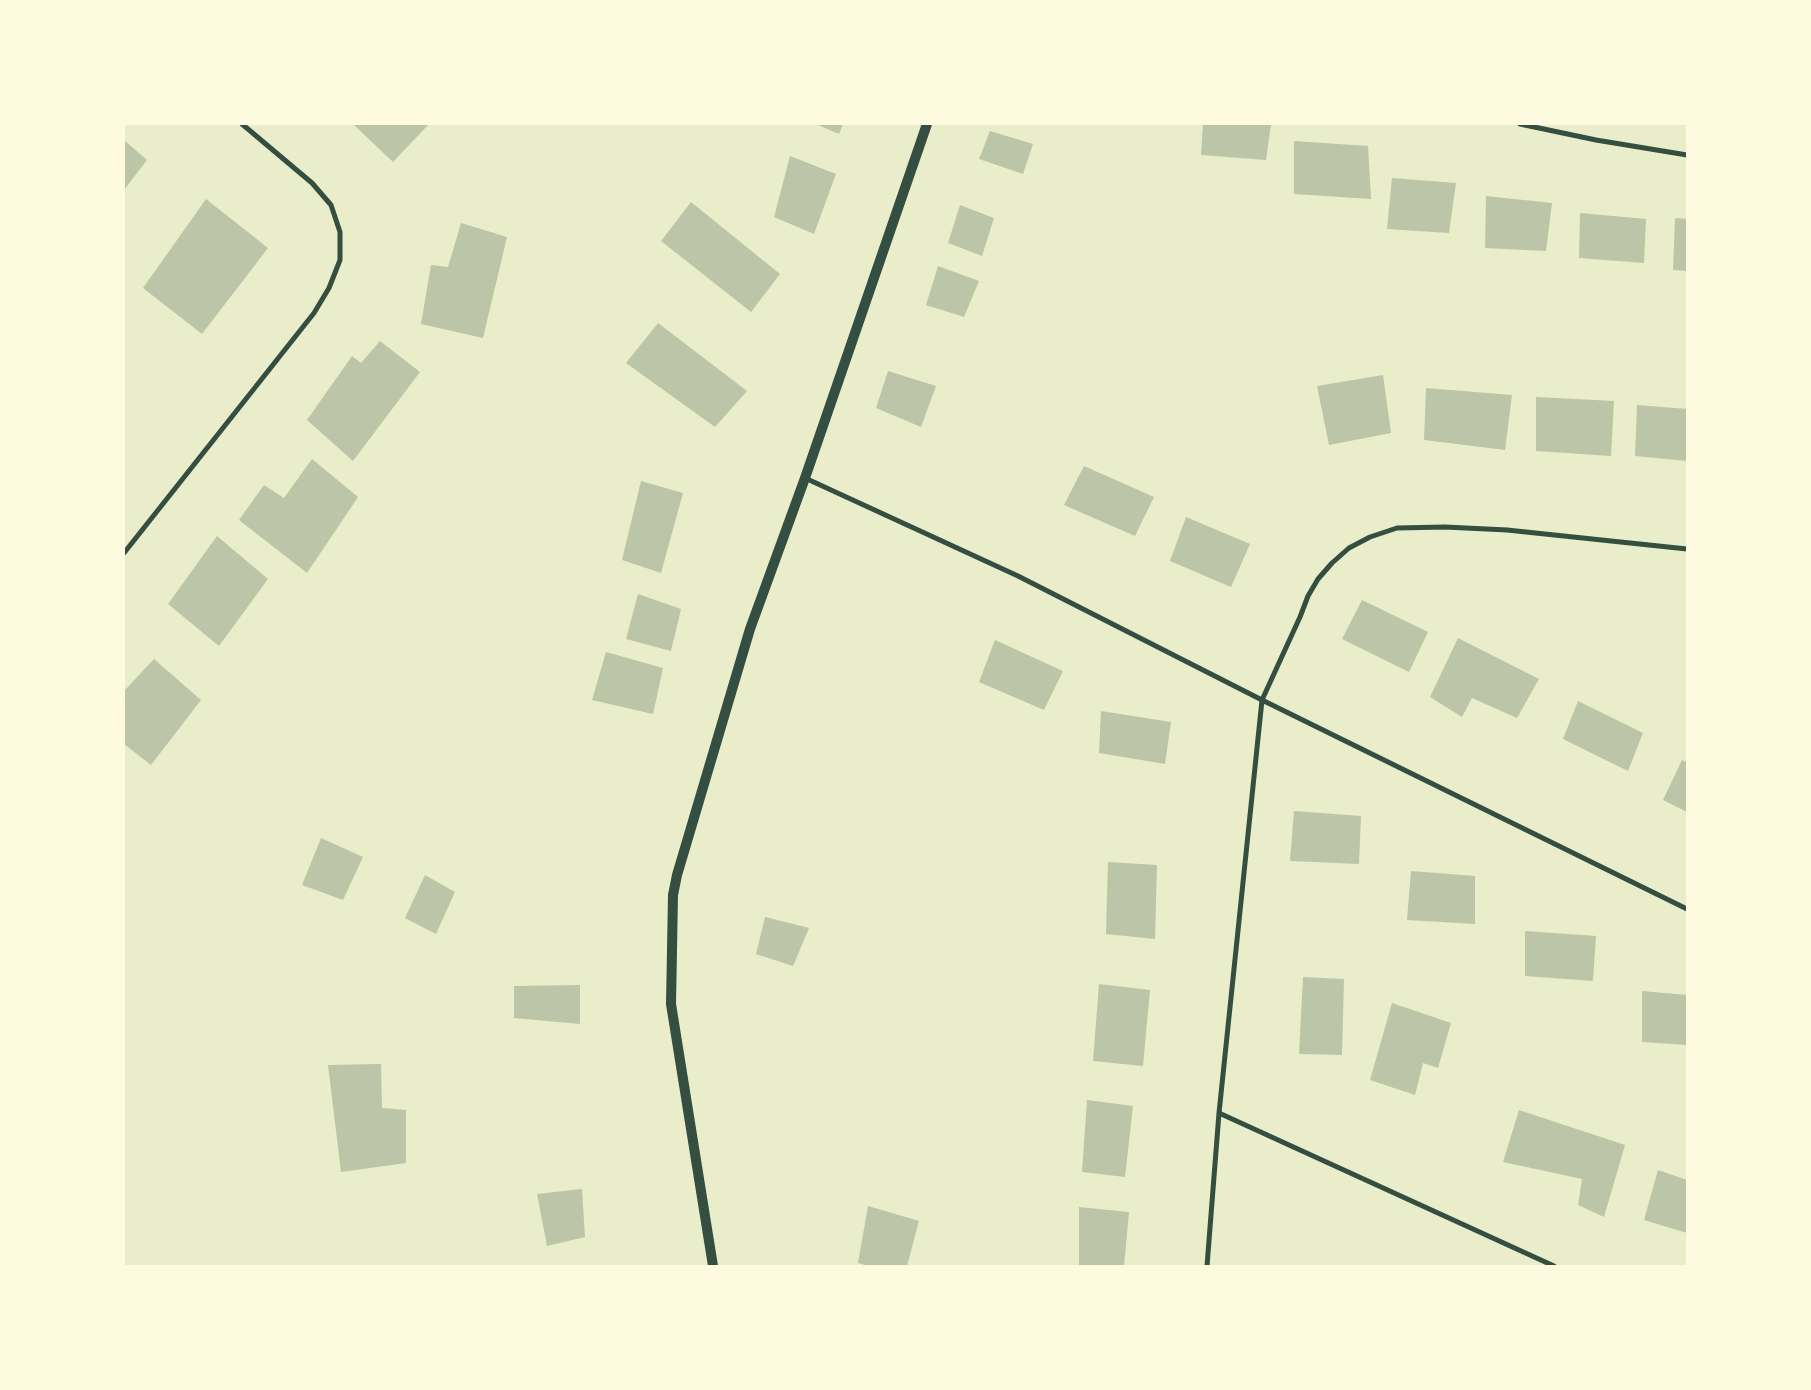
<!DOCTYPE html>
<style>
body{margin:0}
#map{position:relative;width:1811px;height:1390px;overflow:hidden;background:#e9edc9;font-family:"Varela Round",sans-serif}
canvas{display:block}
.frame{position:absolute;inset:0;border:125px solid #fefae0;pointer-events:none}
</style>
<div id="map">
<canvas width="1811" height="1390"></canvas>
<div class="frame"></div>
</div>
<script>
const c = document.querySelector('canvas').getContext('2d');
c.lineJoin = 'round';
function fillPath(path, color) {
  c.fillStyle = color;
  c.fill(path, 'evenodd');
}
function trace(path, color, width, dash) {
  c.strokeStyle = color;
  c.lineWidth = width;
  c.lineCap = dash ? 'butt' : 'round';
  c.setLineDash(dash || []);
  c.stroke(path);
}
fillPath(new Path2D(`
 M353,124H429L393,162Z
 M816,124H843L839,134Z
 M1203,124H1271L1266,160L1201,155Z
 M990,131L1033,144L1023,174L979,159Z
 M124,140L147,160L124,190Z
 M1294,141L1368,146L1371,199L1294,194Z
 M790,156L836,174L814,234L774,217Z
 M1392,178L1456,183L1449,233L1387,229Z
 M1486,196L1552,203L1546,251L1485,248Z
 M206,199L268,248L202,334L143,288Z
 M691,202L780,274L751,312L661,241Z
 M960,205L994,218L982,256L948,243Z
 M1580,213L1646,219L1644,263L1579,258Z
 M1675,218L1687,219V271L1673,270Z
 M461,223L507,237L483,338L421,324L431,265L448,267Z
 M938,266L979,281L964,317L926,305Z
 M658,323L747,391L715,427L626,363Z
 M380,341L420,372L353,461L307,420L352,356L361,363Z
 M888,371L936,386L921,427L876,408Z
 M1383,375L1391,433L1329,445L1317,386Z
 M1426,388L1512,395L1505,450L1424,440Z
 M1536,397L1614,401L1611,456L1536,451Z
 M1637,405L1687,409V461L1635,456Z
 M312,459L358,497L307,573L239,520L264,485L284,498Z
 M1084,466L1154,497L1135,536L1064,505Z
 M641,481L683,493L661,573L622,560Z
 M1186,517L1250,544L1231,587L1170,561Z
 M217,536L268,579L219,646L168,604Z
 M638,594L681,609L671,651L626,639Z
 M1362,600L1428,632L1409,672L1342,639Z
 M1458,638L1539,679L1517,718L1472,698L1462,717L1430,697Z
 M995,640L1063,671L1044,710L979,682Z
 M606,652L663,668L653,714L592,700Z
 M154,659L201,700L151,765L124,744V689L125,690Z
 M1578,701L1643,733L1628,771L1563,739Z
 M1101,711L1171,722L1165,764L1099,753Z
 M1682,760L1687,762V812L1663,800Z
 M1294,811L1361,816L1359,864L1290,861Z
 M321,838L363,857L343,900L302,885Z
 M1108,862L1157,865L1155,939L1106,934Z
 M1411,871L1475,876V924L1407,920Z
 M425,875L455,892L436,934L405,918Z
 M765,917L809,928L793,966L756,954Z
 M1525,931L1596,936L1593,981L1525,976Z
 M1303,977L1344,979L1342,1055L1299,1054Z
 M1099,984L1150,990L1143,1066L1093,1061Z
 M580,985V1024L514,1018V986Z
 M1642,991L1687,995V1045L1642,1042Z
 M1392,1003L1451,1023L1438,1068L1423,1063L1415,1095L1370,1080Z
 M381,1064L382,1108L406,1110V1163L341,1172L328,1065Z
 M1087,1100L1133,1106L1125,1177L1082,1172Z
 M1519,1110L1625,1145L1604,1217L1578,1205L1582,1179L1503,1162Z
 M1658,1170L1687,1180V1233L1644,1220Z
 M582,1189L585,1237L547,1246L537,1194Z
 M868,1206L919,1221L907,1266H869L858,1263Z
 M1079,1207L1129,1212L1124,1266H1079Z`), '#bcc5a7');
trace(new Path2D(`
 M1520,124L1596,140L1687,155
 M805,478L1018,576L1262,700L1687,909
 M124,553L314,313L329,288L340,260V232L331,205L312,183L242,124
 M1219,1113L1554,1266
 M1207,1266L1219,1113L1262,700L1300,617L1308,596L1318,579L1332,563L1349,548L1370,537L1397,528L1445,527L1507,530L1687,549`), '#344e41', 5);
trace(new Path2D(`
 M713,1266L671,1004L673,895L677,875L750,629L805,478L927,124`), '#344e41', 10);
</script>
